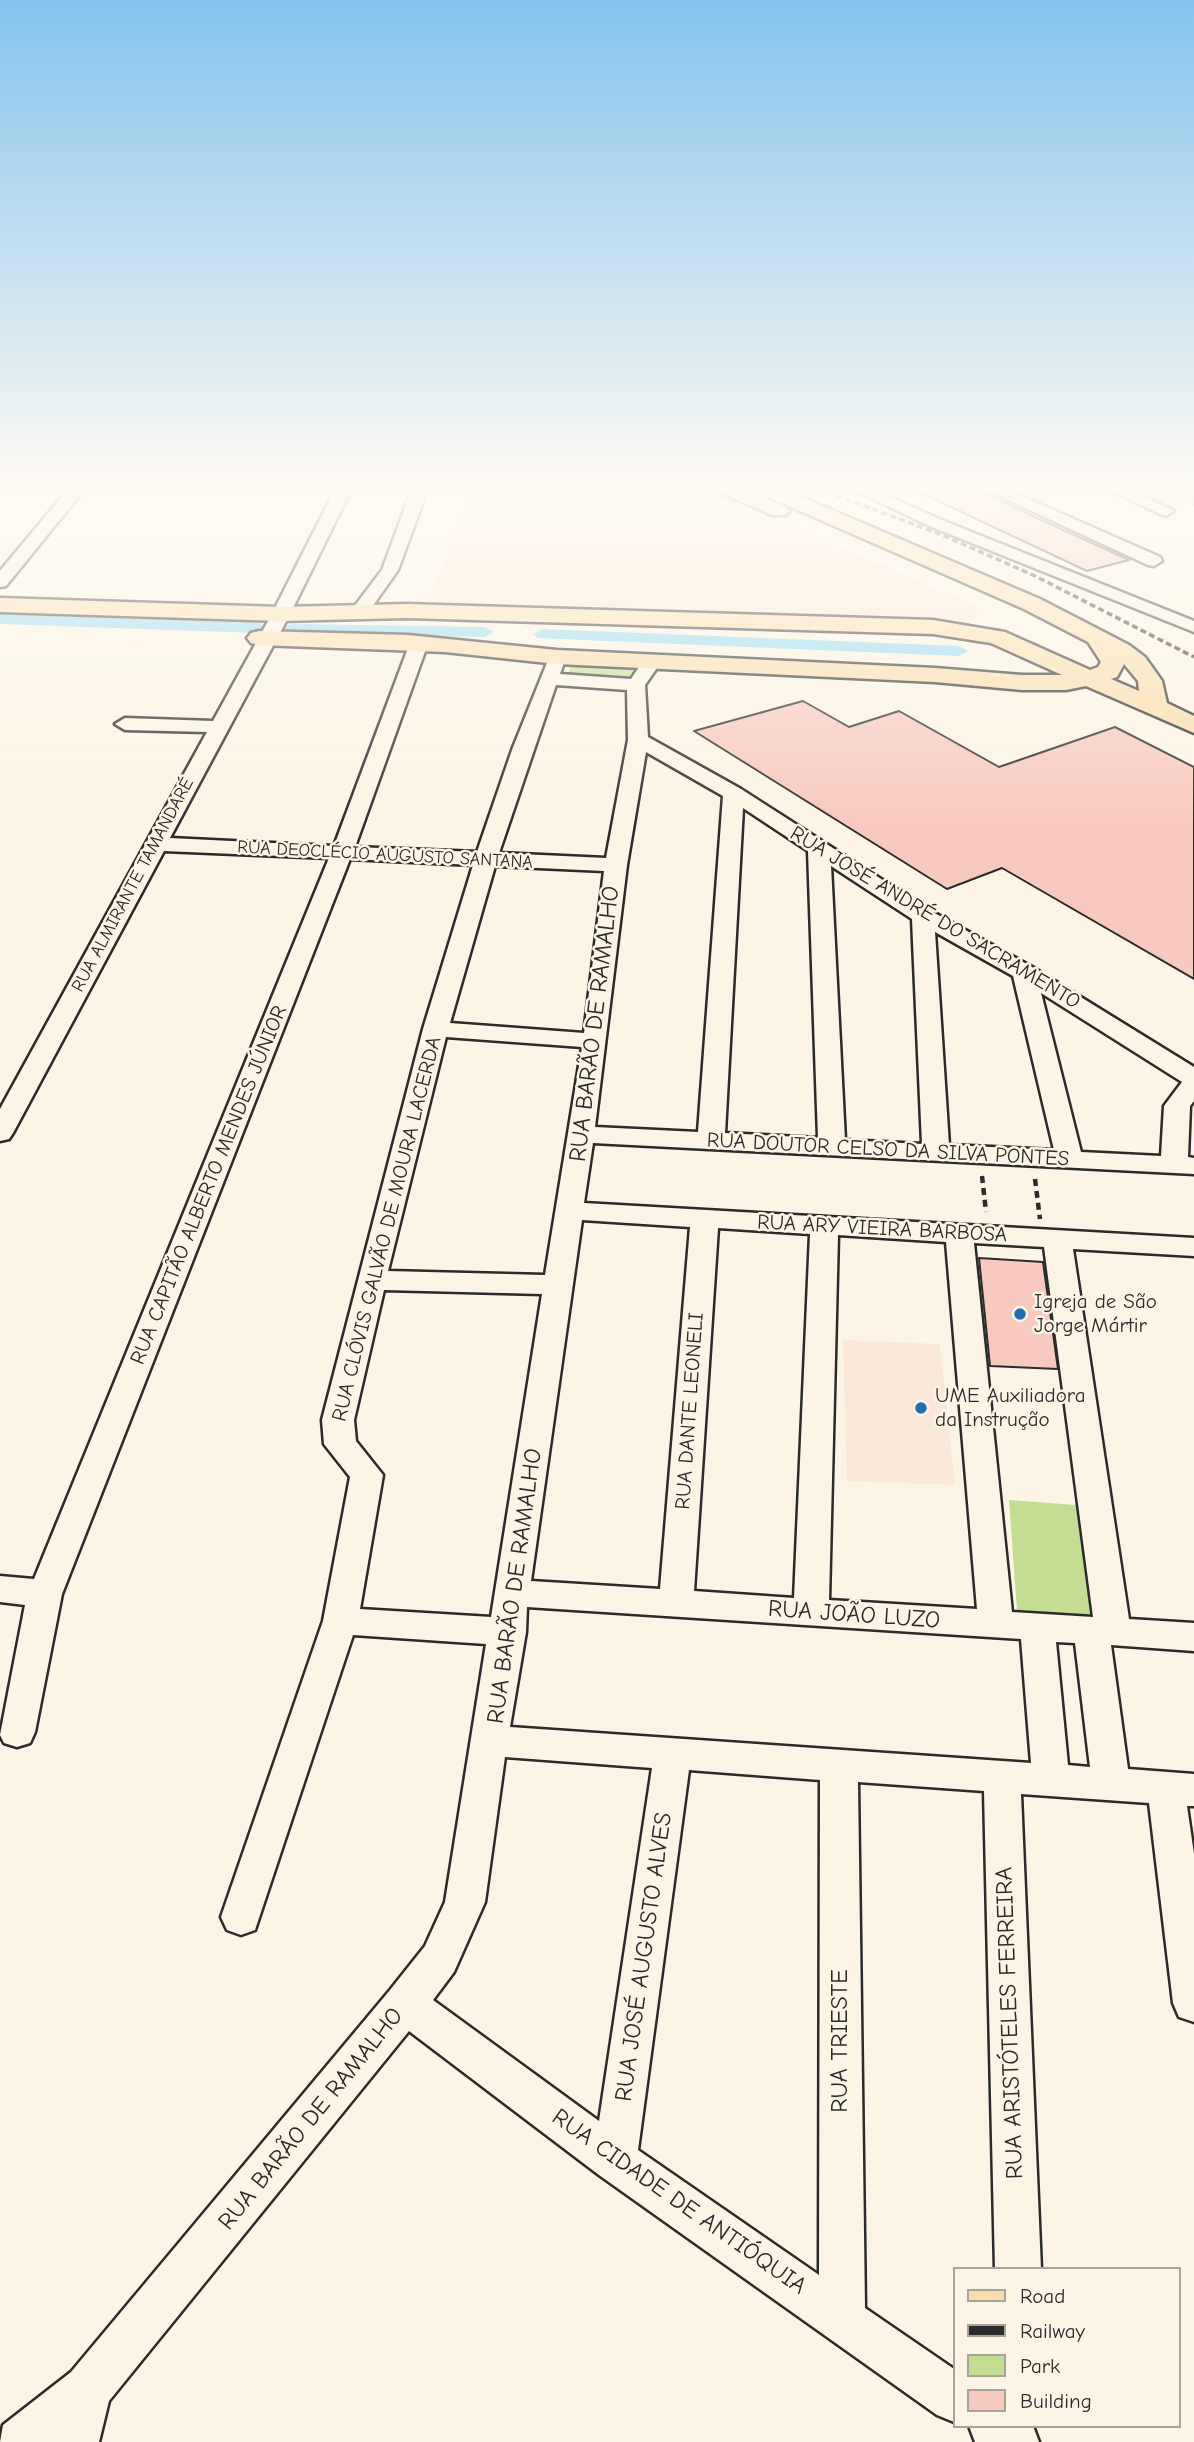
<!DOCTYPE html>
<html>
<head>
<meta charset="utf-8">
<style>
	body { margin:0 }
	#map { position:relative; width:1194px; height:2442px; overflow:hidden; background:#fcf5e5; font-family:"Comic Neue",sans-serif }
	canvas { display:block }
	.legend { position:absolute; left:953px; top:2267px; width:228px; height:161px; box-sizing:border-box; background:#fcf5e5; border:2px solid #a8a49b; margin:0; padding:9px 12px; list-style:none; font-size:21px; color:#2b2b2b }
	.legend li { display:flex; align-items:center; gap:14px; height:35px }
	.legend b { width:35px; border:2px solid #a8a49b }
</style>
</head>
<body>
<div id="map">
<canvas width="1194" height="2442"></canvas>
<ul class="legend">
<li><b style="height:9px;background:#fbddab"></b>Road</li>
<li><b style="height:9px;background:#2b2b2b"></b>Railway</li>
<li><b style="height:19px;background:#c4dd93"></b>Park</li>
<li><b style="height:19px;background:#f8c9be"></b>Building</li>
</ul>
</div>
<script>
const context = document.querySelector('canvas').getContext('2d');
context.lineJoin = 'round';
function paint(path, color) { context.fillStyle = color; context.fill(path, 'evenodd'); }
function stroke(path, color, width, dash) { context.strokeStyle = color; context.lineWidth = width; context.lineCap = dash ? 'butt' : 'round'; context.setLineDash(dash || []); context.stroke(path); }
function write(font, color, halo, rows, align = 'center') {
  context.font = font + ' "Comic Neue",sans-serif'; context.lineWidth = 5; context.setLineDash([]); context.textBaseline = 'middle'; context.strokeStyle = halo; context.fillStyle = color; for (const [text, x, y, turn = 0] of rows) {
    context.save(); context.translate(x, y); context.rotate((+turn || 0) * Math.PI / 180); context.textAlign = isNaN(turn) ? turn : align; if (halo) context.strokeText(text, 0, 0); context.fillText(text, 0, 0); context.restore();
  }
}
paint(new Path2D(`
	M472,486H702L987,611L969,620L428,601Z
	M843,1340L940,1344L955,1485L847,1481Z`), '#fbe8d9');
paint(new Path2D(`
	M572,664L628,668L637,675L631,680L566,678Z
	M1009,1500L1089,1506L1107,1617L1017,1610Z`), '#c4dd93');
const water = new Path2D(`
	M1149,486H1194V505Z`);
paint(water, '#92d9f4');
stroke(water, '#6993a4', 2);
paint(new Path2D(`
	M0,614L258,623L267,628L258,633L0,624Z
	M294,624L485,627L494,632L485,637L288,633L285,629L288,625Z
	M543,629L959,646L968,651L959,656L537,638L534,634Z`), '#92d9f4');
const building = new Path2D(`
	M906,486H967L1129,560L1087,571Z
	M803,701L849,727L899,711L999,767L1115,727L1194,767V979L1002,868L947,889L694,731Z
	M979,1258L1043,1262L1058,1369L990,1366Z`);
paint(building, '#f8c9be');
stroke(building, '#2b2b2b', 2);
const minor = new Path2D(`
	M71,486H87L6,586L0,587V571Z
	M337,486H353L290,614L170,838L334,846L410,643L419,638L428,643L355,847L477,852L512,750L551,653H563L566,657L560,674L631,679L645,658L652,656L661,662L645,685L648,737L741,789L931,911L1032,967L1194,1067V1101L1190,1106L1188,1157L1194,1158V1174L593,1143L584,1203L1194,1238V1256L1073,1249L1129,1619L1194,1623V1651L1111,1645L1128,1769L1194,1774V1806H1187L1194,1854V2022L1179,2017L1173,2003L1149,1803L1021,1794L1041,2269H995L984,1791L858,1782L865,2308L954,2369V2422L937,2415L599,2175L409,2031L109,2401L99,2442H0L3,2425L71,2372L390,1990L425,1946L445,1902L486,1644L353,1635L255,1930L241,1935L227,1930L221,1917L323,1621L350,1477L324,1444L322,1420L423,1029L473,865L350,859L62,1594L35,1732L30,1743L17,1747L4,1743L0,1735L25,1605L0,1602V1576L34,1579L329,858L164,851L13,1133L9,1139L0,1141V1109L207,732L125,730L115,724L125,718L213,721L272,614ZM556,685L627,690L628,740L606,858L499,853ZM646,752L723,796L698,1132L595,1127L627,865ZM743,808L808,851L818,1138L725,1133ZM495,866L604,871L584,1033L450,1023ZM831,866L912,919L922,1144L845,1140ZM935,932L1013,976L1054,1150L949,1145ZM1041,993L1182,1082L1164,1106L1161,1156L1081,1152ZM446,1037L582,1047L545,1275L388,1271ZM582,1220L690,1227L660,1589L531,1581ZM718,1228L810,1234L794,1598L694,1591ZM838,1235L946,1242L977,1609L829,1600ZM974,1243L1044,1247L1093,1617L1012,1612ZM384,1290L542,1294L491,1617L360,1609L383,1475L356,1441L354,1420ZM527,1607L1021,1639L1031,1763L510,1727L526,1632ZM1056,1642L1075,1643L1090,1767L1068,1765ZM505,1757L652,1768L599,2121L433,2000L454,1972L485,1902ZM689,1770L820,1780L819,2275L638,2150Z
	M413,486H429L398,570L369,611H357L354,607L382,570Z
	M845,486H866L944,521L1194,621V632L932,527Z
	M978,486H999L1160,557L1162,561L1154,566L1148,565Z
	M1101,486H1122L1174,511L1166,516L1160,514Z
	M969,2426H1033L1039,2442H975Z`);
const major = new Path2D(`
	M711,486H738L786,507L789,511L786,515H772L714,490Z
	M749,486H776L1040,599L1129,645L1145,657L1162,681L1167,703L1194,716V733L1086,686L1066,690H1022L935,682L557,664L445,652L259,645L251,643L247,638L251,633L259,631L408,635L557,650L935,668L1022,675H1062L991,643L933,634L407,618L281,621L0,612V598L281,607L407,604L933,620L1005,632L1090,670L1098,667L1101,662L1088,642L1024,609L752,490ZM1124,664L1138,681L1139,691L1111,679L1117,677Z`);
stroke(minor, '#2b2b2b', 5);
stroke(major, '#2b2b2b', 5);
stroke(new Path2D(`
	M982,1176L986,1212
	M1035,1179L1040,1219`), '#2b2b2b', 4.5, [7, 5]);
paint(minor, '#fcf5e5');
paint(major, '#fbddab');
stroke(new Path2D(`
	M810,486L940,534L1033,575L1194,657`), '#2b2b2b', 3.5, [6, 3.5]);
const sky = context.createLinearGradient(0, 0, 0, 828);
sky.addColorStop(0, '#85c3ed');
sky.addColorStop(0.59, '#fefaf3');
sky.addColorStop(1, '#fefaf300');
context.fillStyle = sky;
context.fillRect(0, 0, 1194, 828);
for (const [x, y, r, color] of [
	[1020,1314,7,"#1f6fb2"],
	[921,1408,7,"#1f6fb2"]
]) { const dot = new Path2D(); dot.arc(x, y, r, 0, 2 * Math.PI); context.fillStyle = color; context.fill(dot); stroke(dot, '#fcf5e5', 2.5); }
write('18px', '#2b2b2b', '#fcf5e5', [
	["RUA DEOCLÉCIO AUGUSTO SANTANA",385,855,3],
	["RUA ALMIRANTE TAMANDARÉ",133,885,-62]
]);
write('21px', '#2b2b2b', '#fcf5e5', [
	["RUA JOSÉ ANDRÉ DO SACRAMENTO",935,918,31],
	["RUA DOUTOR CELSO DA SILVA PONTES",888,1150,3],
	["RUA CAPITÃO ALBERTO MENDES JÚNIOR",209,1185,-68],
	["RUA CLÓVIS GALVÃO DE MOURA LACERDA",387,1229,-76],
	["RUA ARY VIEIRA BARBOSA",882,1229,3],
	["RUA DANTE LEONELI",690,1411,-86]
]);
write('21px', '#2b2b2b', '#fcf5e5', [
	["Igreja de São",1034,1302],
	["Jorge Mártir",1034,1326],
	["UME Auxiliadora",935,1396],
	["da Instrução",935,1420]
], 'left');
write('24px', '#2b2b2b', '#fcf5e5', [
	["RUA BARÃO DE RAMALHO",595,1024,-83],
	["RUA BARÃO DE RAMALHO",515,1586,-82],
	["RUA JOÃO LUZO",854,1615,4],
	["RUA JOSÉ AUGUSTO ALVES",644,1957,-82],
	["RUA ARISTÓTELES FERREIRA",1010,2023,-92],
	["RUA TRIESTE",840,2041,-90],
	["RUA BARÃO DE RAMALHO",311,2119,-51],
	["RUA CIDADE DE ANTIÓQUIA",679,2202,35]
]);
</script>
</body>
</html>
